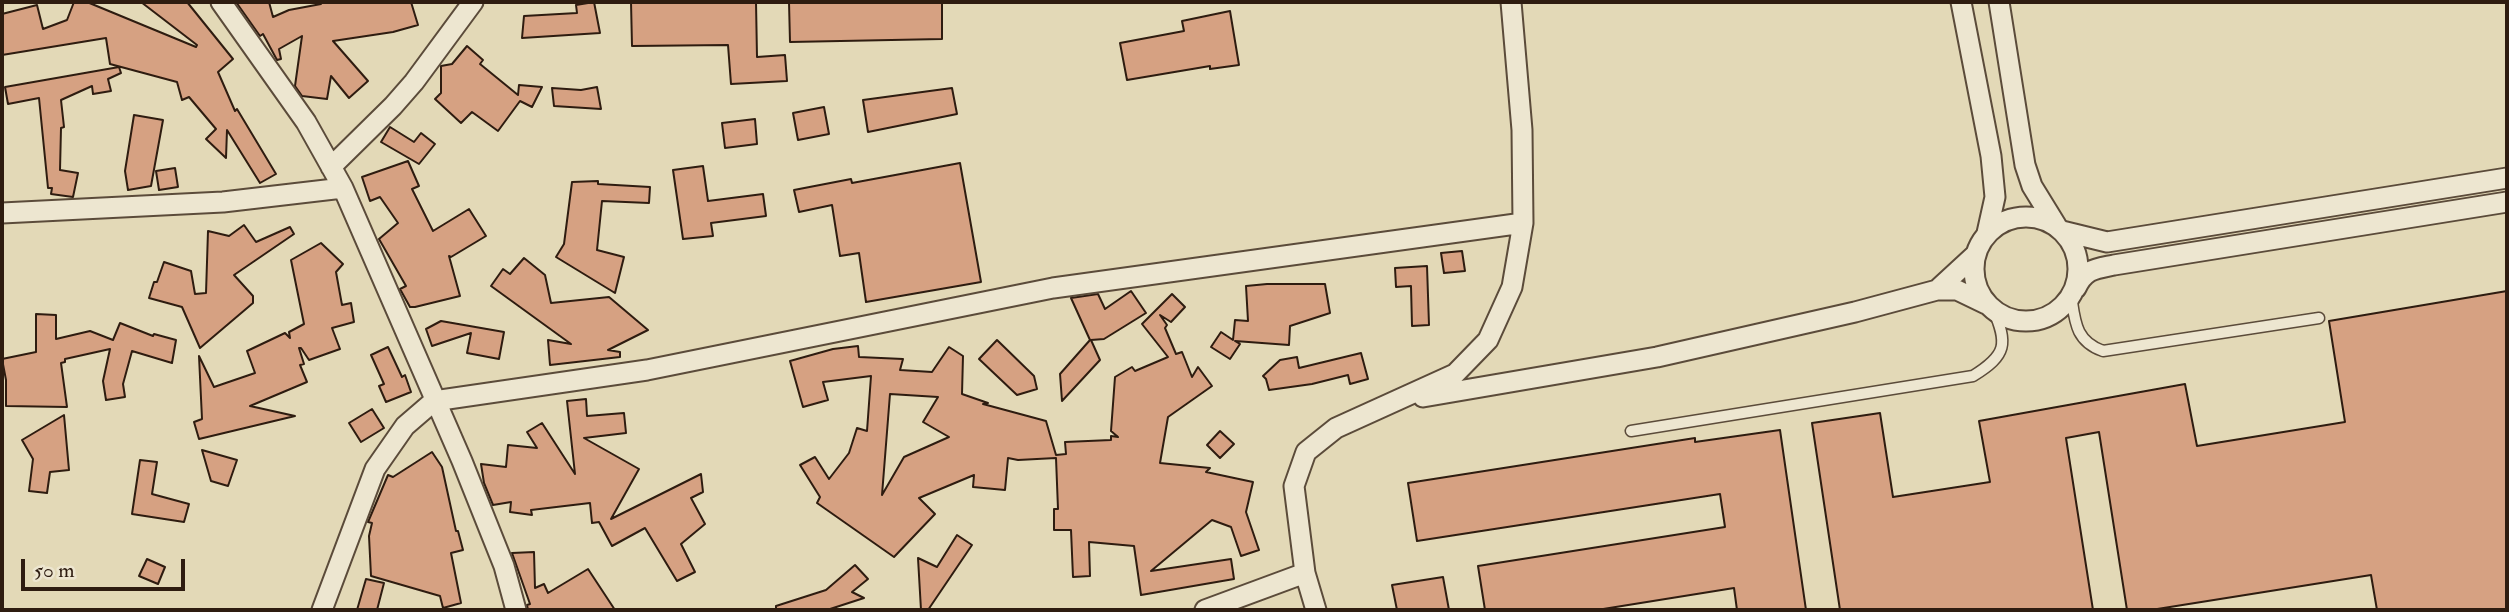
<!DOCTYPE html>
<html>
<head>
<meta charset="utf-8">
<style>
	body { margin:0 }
	#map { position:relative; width:2509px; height:612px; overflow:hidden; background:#e3d9b7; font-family:"IM FELL Double Pica",serif }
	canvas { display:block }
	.frame { position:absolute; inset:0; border:4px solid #2e1c10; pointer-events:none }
	.scale { position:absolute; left:21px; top:559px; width:164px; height:32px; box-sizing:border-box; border:4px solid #2e1c10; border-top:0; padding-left:9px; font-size:21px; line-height:24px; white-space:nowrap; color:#2e1c10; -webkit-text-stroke:5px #ede6d0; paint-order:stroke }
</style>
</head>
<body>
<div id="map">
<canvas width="2509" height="612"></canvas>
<div class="frame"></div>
<div class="scale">50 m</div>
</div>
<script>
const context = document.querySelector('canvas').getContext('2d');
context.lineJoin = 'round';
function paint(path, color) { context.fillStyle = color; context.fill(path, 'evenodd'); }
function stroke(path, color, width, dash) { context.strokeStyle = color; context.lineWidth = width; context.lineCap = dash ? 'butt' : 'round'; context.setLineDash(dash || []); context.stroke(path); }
const building = new Path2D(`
	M74,2H87L196,47L197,45L141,2H187L233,59L218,72L235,111L237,109L276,174L260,183L227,130L226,158L206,139L216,129L189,97L182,100L177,82L110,64L106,38L2,55V14L37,5L43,29L67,20Z
	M236,2H269L273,17L289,10L321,4L320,2H411L418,25L393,32L333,41L368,81L349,98L331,76L327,99L302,96L295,86L302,36L279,49L281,59L277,60L263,34L260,36Z
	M594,2L600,33L522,38L524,16L577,13L576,5Z
	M631,2H756L757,57L785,55L787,81L731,84L728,45L632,46Z
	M789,2H942V39L790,42Z
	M1230,11L1239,65L1210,69V66L1127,80L1120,43L1184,31L1182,21Z
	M467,46L483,60L480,64L518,95L519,85L542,87L532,107L520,101L498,131L472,112L461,123L435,99L441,93V66L452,64Z
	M119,67L121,73L108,79L111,91L93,94L92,86L61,100L64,127L61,128L60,170L78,173L73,197L51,194L52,188H48L39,98L8,104L5,87Z
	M597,87L601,109L554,106L552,88L581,90Z
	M952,88L957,114L868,132L863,100Z
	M824,107L829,134L798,140L793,113Z
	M134,115L163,120L151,186L128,190L125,171Z
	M755,119L757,144L725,148L722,123Z
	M390,127L414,142L421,133L435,144L419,164L381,142Z
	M408,161L419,186L412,189L433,231L469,209L486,236L451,257L449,256L460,296L415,307H410L400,289L406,286L379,239L398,223L380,197L370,201L362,177Z
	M960,163L981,282L866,302L859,253L840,256L832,205L799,212L794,190L851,179L852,183Z
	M703,166L708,201L763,194L766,216L711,223L713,236L683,239L673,170Z
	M175,168L178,187L159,190L156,171Z
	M598,181V184L650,187L649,203L602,201L597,250L624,257L615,293L556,257L564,244L572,182Z
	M244,225L256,242L290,227L294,234L234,275L253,296V303L200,348L182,307L149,298L154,282H157L164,262L191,271L195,294L206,293L208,231L229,236Z
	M321,243L343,264L336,272L342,305L351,303L354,322L332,328L340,349L309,360L301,348H299L304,364L300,365L307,382L250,406L295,416L199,439L194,422L202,419L199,356L214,387L255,373L247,351L285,333L290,338L289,332L304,324L291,260Z
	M1462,251L1465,271L1444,273L1441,253Z
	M524,258L545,275L551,303L609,297L648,330L608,350L620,352V357L550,365L548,340L571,344L491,286L503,269L510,274Z
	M1427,266L1429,325L1412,326L1411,286L1396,287L1395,268Z
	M1267,284H1325L1330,313L1290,326L1289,345L1235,341L1240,344L1230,359L1211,347L1221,332L1233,340L1235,320L1248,321L1246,286Z
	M1131,291L1146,313L1104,339L1091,340L1100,360L1062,401L1060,374L1090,340L1071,298L1098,294L1105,309Z
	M2507,291V610H2377L2371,575L2151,610H2127L2099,432L2066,438L2093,610H1840L1812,423L1880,413L1893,497L1990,482L1979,421L2185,384L2197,446L2345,422L2329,321Z
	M1172,294L1185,307L1171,322L1160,315L1167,325L1165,328L1176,354L1182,352L1192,377L1198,367L1212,386L1168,417L1160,463L1210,468L1206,472L1253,482L1246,512L1259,550L1241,556L1231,527L1212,520L1151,571L1231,559L1234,579L1141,595L1134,546L1089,542L1090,576L1073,577L1071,530H1054V509H1058L1056,458L1018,460L1008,458L1005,490L973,487L974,475L919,498L935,514L894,557L817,503L820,497L800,465L815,457L829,479L849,453L857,428L867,431L871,376L823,382L828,400L803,407L790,361L833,349L858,346L859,357L903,359L900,370L932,372L949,347L963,356L962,394L988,403L983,404L1046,421L1056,455L1066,454L1065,442L1111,440V436L1118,437L1111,431L1115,377L1132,367L1135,371L1168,357L1142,324ZM890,394L938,397L923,422L949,437L904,457L882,495Z
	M36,314L56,315V339L90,331L113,340L120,323L153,336L154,334L176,340L172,363L132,351L123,384L125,397L106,400L103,381L110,349L65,359V362L61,363L67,407L6,406V380L2,359L36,352Z
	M441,321L504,332L499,359L467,353L471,333L432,346L426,329Z
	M997,340L1034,376L1037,389L1017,395L979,359Z
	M388,347L402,377L405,375L411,392L386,402L379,386L384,384L371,355Z
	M1361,353L1368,379L1350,384L1348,375L1312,384L1269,390L1266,379L1263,376L1280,360L1297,357L1299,368Z
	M586,399L587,416L624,413L626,433L584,438L639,469L611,519L701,474L703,492L691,498L705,524L681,544L695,572L677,581L645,528L612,546L599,522L592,523L590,503L531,510L532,515L510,512L511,502L493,505L484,483L481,464L506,467L508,445L537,448L527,432L542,423L575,474L567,401Z
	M372,409L384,428L361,442L349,423Z
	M64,415L69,470L50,472L47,493L29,491L33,459L22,440Z
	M1780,430L1806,610H1737L1734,588L1597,610H1485L1478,566L1725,527L1720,494L1417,541L1408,483L1695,438V442Z
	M1220,431L1234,444L1220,458L1207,445Z
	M202,450L237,460L228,486L211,481Z
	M432,452L442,467L456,531H458L463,550L451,553L461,603L443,608L440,596L371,576L369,536L372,523L368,522L388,475L393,477Z
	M140,460L157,462L152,494L189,504L184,522L132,514Z
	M957,535L972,545L928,610H921L918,558L937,567Z
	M534,552L535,588L544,584L548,593L588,569L615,610H528L527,605L530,604L512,553Z
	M147,559L165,567L158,584L139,576Z
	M855,565L868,579L852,592L864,598L827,610H776V606L826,590Z
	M1443,577L1449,610H1397L1392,585Z
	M366,579L384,583L377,610H357Z`);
paint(building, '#d6a182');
stroke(building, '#2e1c10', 2);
const lane = new Path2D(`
	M2071,295C2075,321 2075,341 2103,351L2319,318
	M1631,431L1973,376C2007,355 2008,344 1993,309`);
const street = new Path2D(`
	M221,2L306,122L343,188L462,461L504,566L516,610
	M1961,2L1991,156L1995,197L1987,233
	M1999,2L2025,165L2032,186L2056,225
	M331,167L393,106L414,82L473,2
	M2,213L223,202L343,188
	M1974 269a52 52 0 1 1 104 0a52 52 0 1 1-104 0Z
	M2062,231L2107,242L2507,178
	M2076,288C2085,269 2095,269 2114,265L2507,202
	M1937,290L1975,255
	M1423,397L1657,357L1855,312L1937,290H1957L1986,304
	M322,610L375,469L405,426L434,401L647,370L1053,288L1523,223
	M1205,610L1305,573
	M1316,610L1305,573L1294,486L1306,452L1336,428L1455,374L1488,340L1512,287L1523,223L1522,130L1511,2`);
stroke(lane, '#5b4b3a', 13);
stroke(street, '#5b4b3a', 23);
stroke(lane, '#ede6d0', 10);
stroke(street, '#ede6d0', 19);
</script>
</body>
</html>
